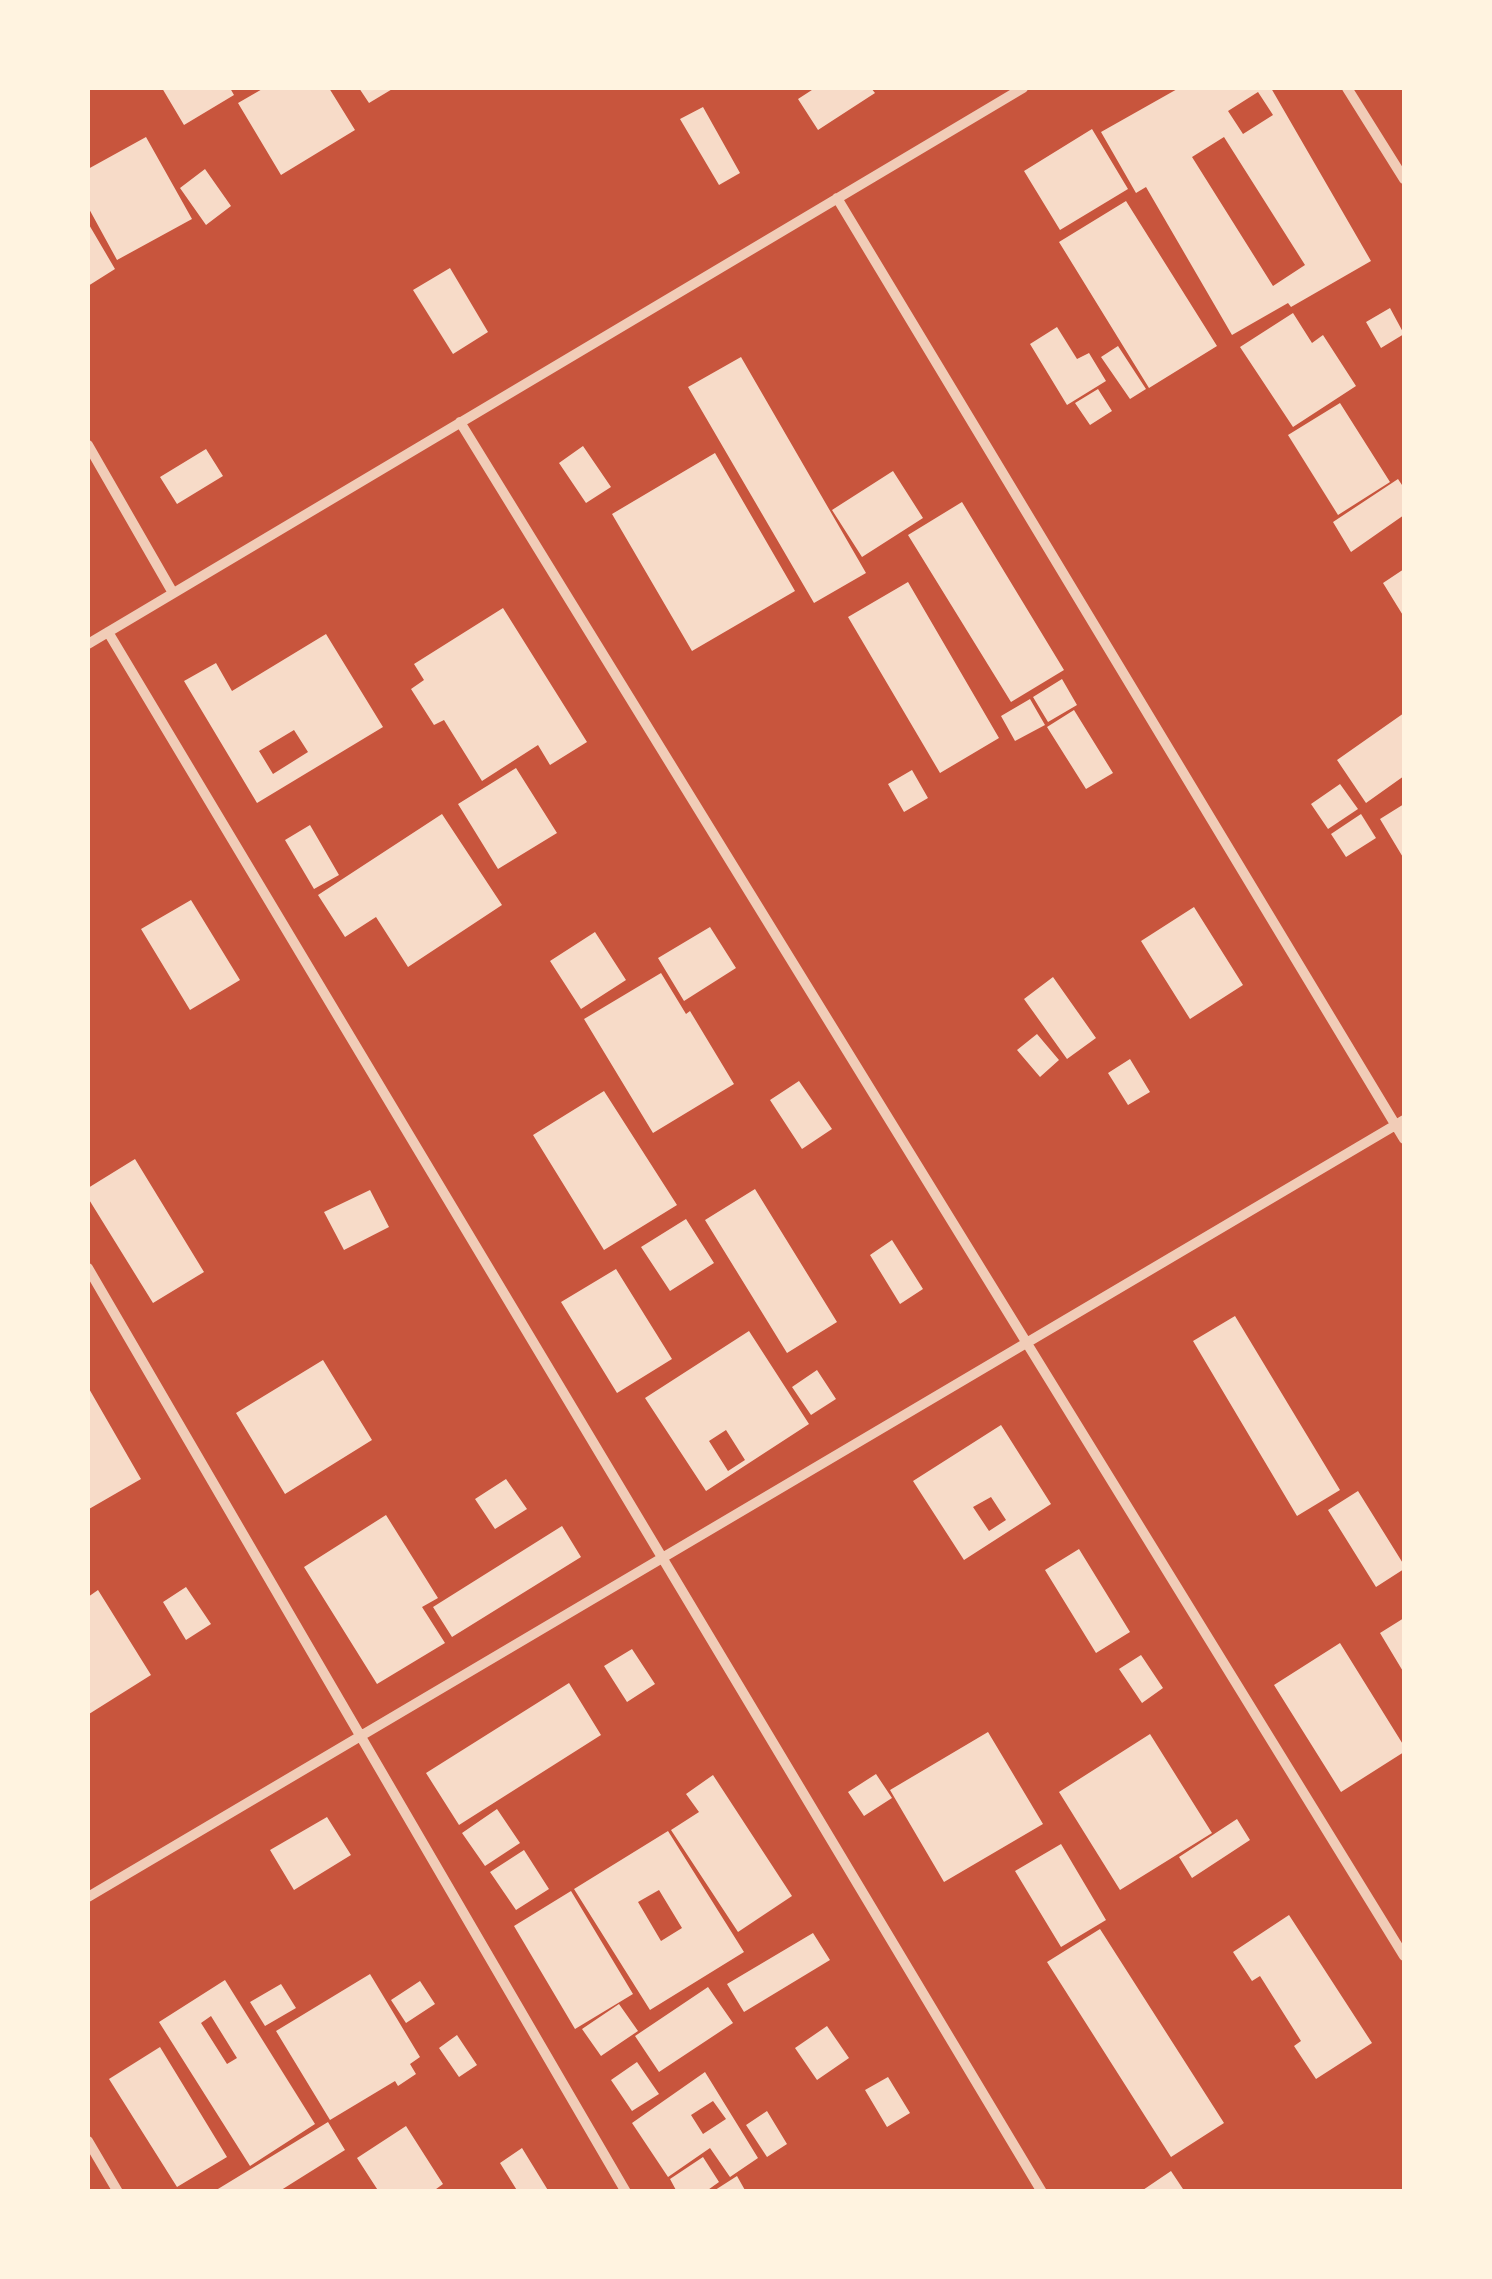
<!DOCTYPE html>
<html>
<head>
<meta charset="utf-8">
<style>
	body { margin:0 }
	#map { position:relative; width:1492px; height:2279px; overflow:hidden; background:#c8553d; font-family:Ubuntu,sans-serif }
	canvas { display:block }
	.frame { position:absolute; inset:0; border:90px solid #fff3e0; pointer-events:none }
</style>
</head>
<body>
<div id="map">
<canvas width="1492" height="2279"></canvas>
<div class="frame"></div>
</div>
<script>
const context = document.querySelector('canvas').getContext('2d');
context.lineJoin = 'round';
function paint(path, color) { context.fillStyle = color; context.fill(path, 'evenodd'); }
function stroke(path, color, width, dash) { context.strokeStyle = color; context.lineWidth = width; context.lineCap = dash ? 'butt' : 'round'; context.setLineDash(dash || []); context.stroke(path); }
paint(new Path2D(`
	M162,88H230L234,95L184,125Z
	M264,88H329L355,130L281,175L238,103Z
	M359,88H394L369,103Z
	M815,88H871L875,93L818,130L798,99Z
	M1179,88H1271L1371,261L1291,307L1288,303L1232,335L1146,187L1136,193L1101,132ZM1258,92L1273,115L1243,134L1228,111ZM1224,137L1305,265L1273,286L1192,157Z
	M703,107L740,173L719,185L680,119Z
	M1092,129L1128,189L1060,230L1024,171Z
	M146,137L192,219L117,260L88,207V169Z
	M205,169L231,206L206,225L180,188Z
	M1126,201L1217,346L1149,388L1059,242Z
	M88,223L115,269L88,286Z
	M450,268L488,332L453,354L413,290Z
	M1390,308L1404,334L1381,348L1366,322Z
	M1293,313L1312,343L1323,335L1356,386L1293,427L1240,347Z
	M1057,327L1077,359L1089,353L1106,381L1067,405L1030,344Z
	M1118,346L1146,389L1130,399L1101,357Z
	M741,357L866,573L814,603L688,387Z
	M1098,389L1112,411L1090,425L1075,403Z
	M1340,403L1390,482L1338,515L1288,435Z
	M583,446L611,487L586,503L559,463Z
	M206,449L223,476L177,504L160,477Z
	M715,453L795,591L692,651L612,514Z
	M893,471L923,518L862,557L832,510Z
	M1398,479L1404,488V515L1351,552L1333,522Z
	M962,502L1064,670L1011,702L908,535Z
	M1404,569V617L1383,583Z
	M908,582L999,738L940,773L848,617Z
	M503,608L587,742L550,765L538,745L482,781L444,720L434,725L411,689L424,680L414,664Z
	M326,634L383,727L257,803L184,681L216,663L232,691ZM294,730L308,752L273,774L259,751Z
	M1062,679L1077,705L1048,722L1033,697Z
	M1030,699L1045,725L1015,741L1001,716Z
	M1074,710L1113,773L1086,789L1047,727Z
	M1404,713V776L1366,803L1337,760Z
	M516,768L557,833L498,869L458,804Z
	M912,770L928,798L904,812L888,784Z
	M1340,784L1358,809L1328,829L1311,804Z
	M1404,804V859L1380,819Z
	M442,814L502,905L408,967L376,917L345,937L318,895Z
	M1361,814L1376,838L1346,857L1331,834Z
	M310,825L339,875L314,889L285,840Z
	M191,900L240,980L190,1010L141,929Z
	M1194,907L1243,985L1190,1019L1141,941Z
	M710,927L736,968L684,1001L658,958Z
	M595,932L626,980L581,1009L550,961Z
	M661,973L686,1014L690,1011L734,1084L653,1133L584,1019Z
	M1053,977L1096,1038L1067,1059L1024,999Z
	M1037,1034L1059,1060L1040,1077L1017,1050Z
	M1130,1059L1150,1092L1128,1105L1108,1073Z
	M799,1081L832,1129L802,1149L770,1100Z
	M604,1091L677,1205L604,1250L533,1135Z
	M135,1159L204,1272L153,1303L88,1198V1188Z
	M755,1189L837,1322L787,1353L705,1220Z
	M370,1190L389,1227L344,1250L324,1212Z
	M686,1219L714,1263L670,1291L641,1247Z
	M892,1240L923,1289L900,1304L870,1255Z
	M616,1269L672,1359L617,1393L561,1302Z
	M1235,1316L1340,1490L1297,1516L1193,1341Z
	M749,1331L809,1424L706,1491L645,1398ZM726,1430L745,1460L728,1471L709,1441Z
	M323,1360L372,1440L285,1494L236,1413Z
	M817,1370L836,1399L811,1415L792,1387Z
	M88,1387L141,1479L89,1509L88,1506Z
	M1001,1425L1051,1504L964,1560L913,1481ZM991,1497L1006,1520L989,1531L973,1507Z
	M506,1479L527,1509L495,1529L475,1499Z
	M1358,1491L1404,1565V1569L1376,1587L1328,1510Z
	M386,1515L438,1598L422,1607L445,1643L377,1684L304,1567Z
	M562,1526L581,1557L452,1637L433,1607Z
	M1079,1549L1130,1632L1096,1653L1045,1570Z
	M186,1587L211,1624L186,1640L163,1602Z
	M98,1590L151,1675L89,1714L88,1597Z
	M1404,1618V1673L1380,1633Z
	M1340,1643L1404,1746V1752L1341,1792L1274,1685Z
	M632,1649L655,1684L627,1702L604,1666Z
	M1141,1655L1163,1688L1142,1703L1119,1669Z
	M569,1683L601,1735L459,1825L426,1773Z
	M988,1732L1043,1824L944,1882L890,1790Z
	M1150,1734L1212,1833L1120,1890L1059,1792Z
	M876,1774L892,1798L864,1816L848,1792Z
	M713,1775L792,1896L738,1932L671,1830L699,1812L686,1794Z
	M497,1809L520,1843L485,1866L462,1833Z
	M327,1817L351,1855L294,1890L270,1850Z
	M1237,1819L1250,1840L1192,1878L1179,1857Z
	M668,1831L744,1952L650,2010L574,1889ZM659,1890L682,1928L661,1941L638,1902Z
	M1061,1844L1106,1920L1061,1947L1015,1871Z
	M524,1850L549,1889L516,1910L490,1872Z
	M571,1891L633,1994L575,2029L514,1926Z
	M1289,1915L1372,2043L1316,2079L1294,2046L1301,2041L1260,1976L1252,1981L1233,1952Z
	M1100,1929L1224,2123L1171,2157L1047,1962Z
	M813,1933L830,1960L744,2012L727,1984Z
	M370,1974L420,2057L410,2064L416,2074L398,2086L395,2081L330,2120L276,2031Z
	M225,1980L315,2124L250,2166L159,2022ZM211,2016L237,2058L227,2064L201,2023Z
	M420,1981L435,2004L406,2023L391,2000Z
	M281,1984L296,2008L265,2026L250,2002Z
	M708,1987L733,2023L659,2072L635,2036Z
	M619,2004L638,2031L601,2056L582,2029Z
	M827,2026L849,2058L817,2080L795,2048Z
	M457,2035L477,2065L459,2077L439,2048Z
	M160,2047L227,2157L177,2187L109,2079Z
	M637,2062L659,2094L632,2111L611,2080Z
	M705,2072L758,2158L730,2177L710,2148L668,2177L632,2123ZM713,2101L726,2119L703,2134L691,2115Z
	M888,2077L910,2113L887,2127L865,2090Z
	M767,2111L787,2144L767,2157L746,2125Z
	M328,2122L345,2150L278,2192H213Z
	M406,2126L443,2184L432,2192H379L357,2158Z
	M522,2148L549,2192H518L500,2163Z
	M703,2157L719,2182L705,2192H677L670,2179Z
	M1171,2171L1185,2192H1140Z
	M737,2176L746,2192H712Z`), '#f7dbc8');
stroke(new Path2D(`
	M1347,88L1404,179
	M837,198L1404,1139
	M460,422L1404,1956
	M88,445L173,593
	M108,632L1042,2192
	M88,644L1023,88
	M88,1268L626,2192
	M88,1897L1404,1120
	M88,2141L118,2192`), '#f1ccb7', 10);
</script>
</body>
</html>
